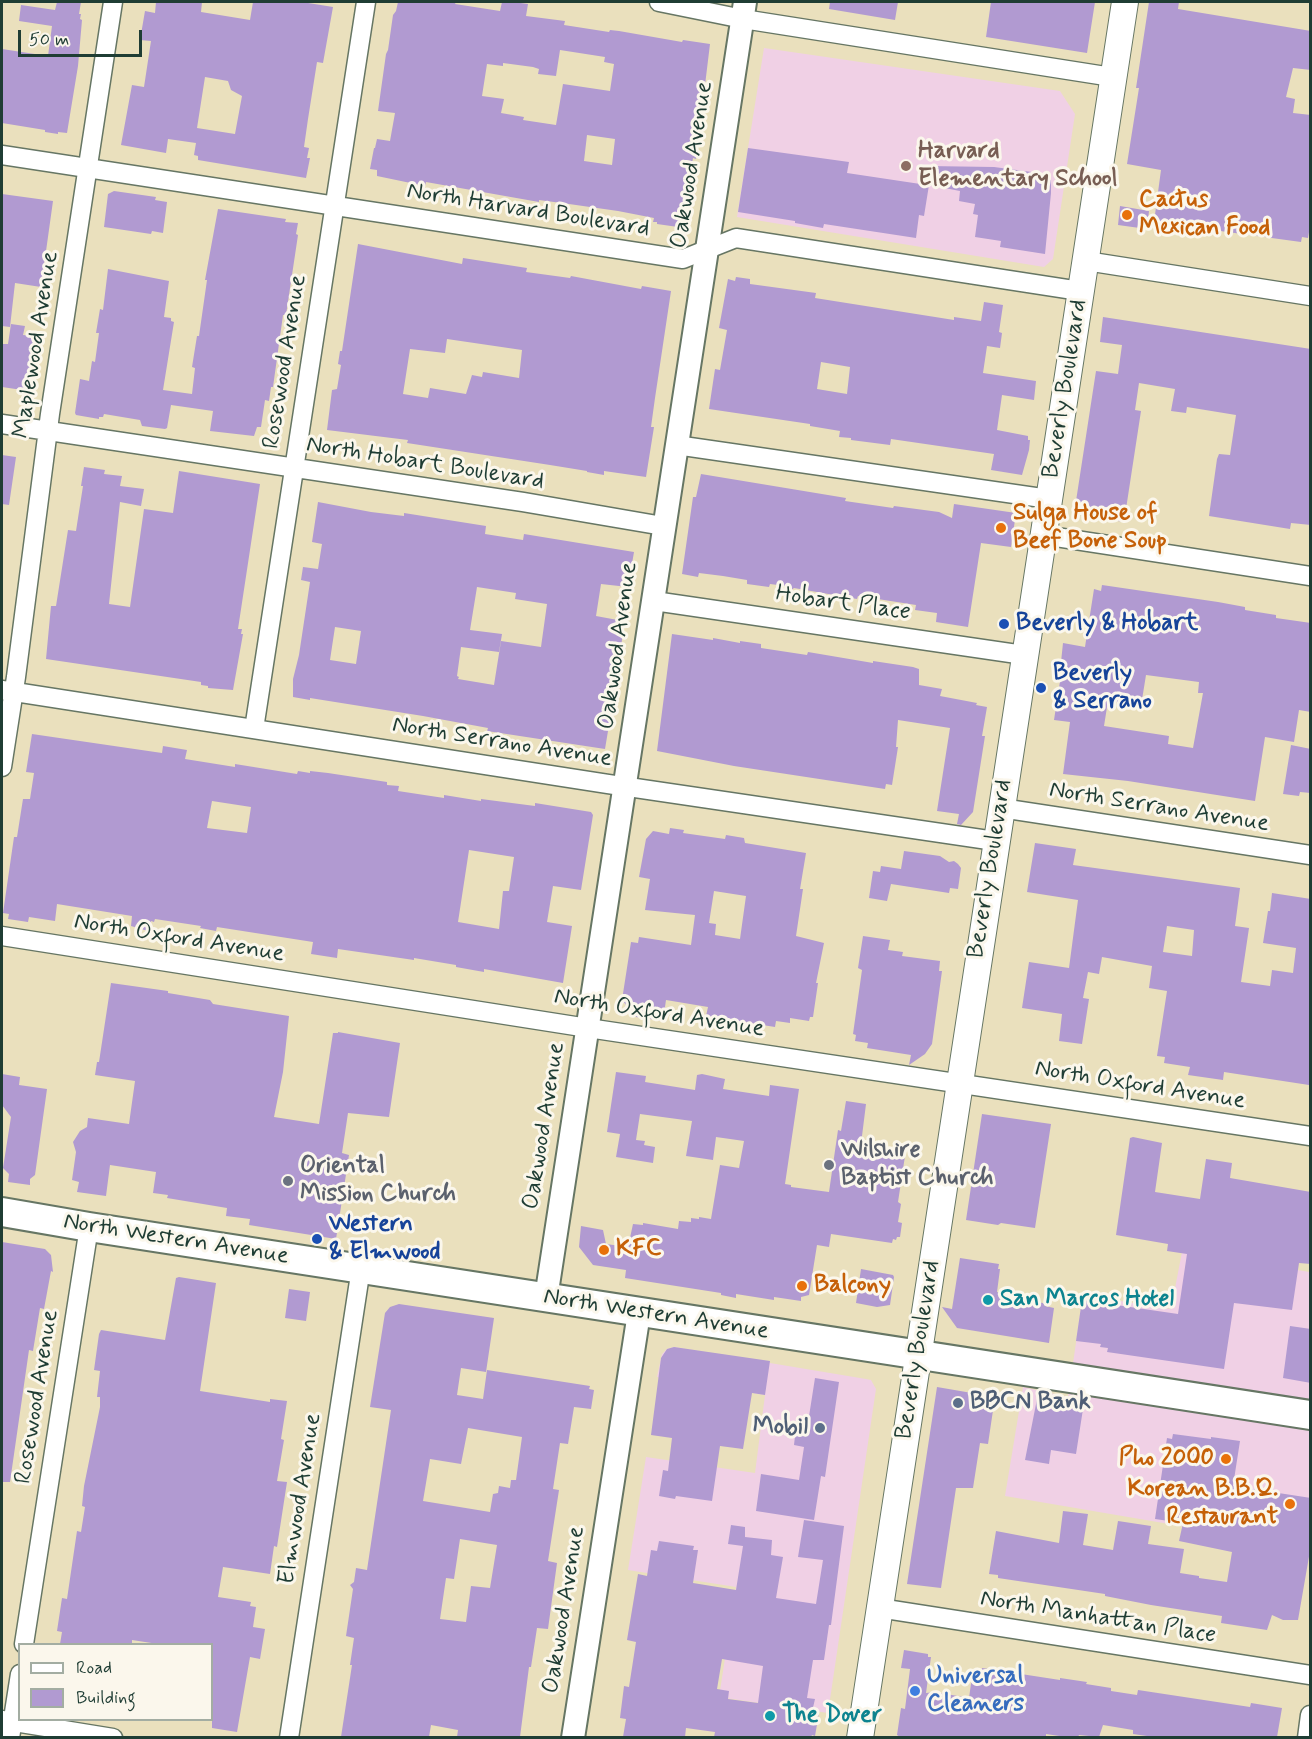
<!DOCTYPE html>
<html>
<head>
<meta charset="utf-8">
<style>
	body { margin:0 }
	#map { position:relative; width:1312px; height:1739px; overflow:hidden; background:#eae0bd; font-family:Mynerve,sans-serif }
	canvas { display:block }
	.frame { position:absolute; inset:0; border:3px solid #1f3d34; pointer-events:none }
	.legend { position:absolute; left:18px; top:1643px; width:195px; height:78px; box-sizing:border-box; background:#fbf7ec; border:2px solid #a3ada2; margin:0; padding:8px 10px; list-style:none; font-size:18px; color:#1f3d34 }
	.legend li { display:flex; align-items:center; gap:12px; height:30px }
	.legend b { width:30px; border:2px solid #a3ada2 }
	.scale { position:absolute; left:18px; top:30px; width:124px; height:27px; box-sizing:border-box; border:3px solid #1f3d34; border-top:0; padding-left:8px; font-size:18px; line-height:21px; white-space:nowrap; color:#1f3d34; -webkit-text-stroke:4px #fbf7ec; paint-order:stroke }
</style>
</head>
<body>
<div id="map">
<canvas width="1312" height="1739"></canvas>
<div class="frame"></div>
<ul class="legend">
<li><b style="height:8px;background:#fff"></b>Road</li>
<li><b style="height:16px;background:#b19ad1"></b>Building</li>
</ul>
<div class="scale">50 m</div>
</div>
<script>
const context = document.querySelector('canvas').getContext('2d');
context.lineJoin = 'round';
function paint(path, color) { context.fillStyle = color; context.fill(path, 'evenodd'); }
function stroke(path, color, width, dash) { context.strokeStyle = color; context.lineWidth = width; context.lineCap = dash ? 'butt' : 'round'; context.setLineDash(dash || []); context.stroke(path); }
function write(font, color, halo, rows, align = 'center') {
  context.font = font + ' Mynerve,sans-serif'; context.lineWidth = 6; context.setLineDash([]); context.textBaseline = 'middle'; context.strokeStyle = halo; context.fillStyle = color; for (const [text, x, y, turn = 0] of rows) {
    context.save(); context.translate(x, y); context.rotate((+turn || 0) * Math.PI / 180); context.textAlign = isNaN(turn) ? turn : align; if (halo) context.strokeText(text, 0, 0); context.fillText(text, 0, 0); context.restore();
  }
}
paint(new Path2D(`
	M764,48L1060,91L1075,114L1053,259L1044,267L737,217Z
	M1182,1252L1310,1272V1548L1005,1496L1023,1387L1068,1397L1083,1295L1171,1309Z
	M674,1347L866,1379L871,1380L876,1389L828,1713L719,1697L736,1587L628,1570L646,1457L755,1473L765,1395L657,1377L662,1354L667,1349Z`), '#f0d0e5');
paint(new Path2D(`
	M57,2H81L79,14H81L80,19L82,20L78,66L67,133L58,132V134L45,132V130L2,123V49L48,56L52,26L19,21L21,5L55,10Z
	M156,2H202L201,12L250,20L253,2H302L333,7L323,63L317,62L308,119L304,147L309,148L307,158H310L306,178L198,160V156L194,155L196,143L168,139L166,153L121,145L132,85L144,87L151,41L140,40L145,11L155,13ZM205,77L228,81L231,90L242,96L235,134L197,128Z
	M398,2H456L455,4L500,11L502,2H513L528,4L526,16L565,21L564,25L609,32L610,30L619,31L682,42L683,40L710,44L696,159L693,158L682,226L678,225V227L657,224V222H653L654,218L618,211L569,204L539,200V202L426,182L425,186L377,176V170L370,169L374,148H375L377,139L390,141L395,113L378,111L386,54L388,50L393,15L396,11ZM560,50L605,57L604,62L614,64L610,91L563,84L556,125L523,120L524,117L501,113L504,99L482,96L487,64L503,66V63L533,67L539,69L538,74L556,76ZM587,135L615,139L612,165L584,161Z
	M830,2H898L895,20L829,9Z
	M991,2H1095L1087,53L986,37Z
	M1149,2H1179L1178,9L1311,31V70L1293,68L1286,97L1295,99L1293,113L1311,115V220L1308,238L1302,237L1301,242L1154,222L1161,170L1127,164L1139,88H1136Z
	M748,148L849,162L847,173L927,185H924L927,166L994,167L1047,174L1046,179L1051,180V193L1045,254L1000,247L1001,241L975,237L978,215L973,214L975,204L959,201L960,191L929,185L924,216L919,215L916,238L824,224L823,228L795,223V221L738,212Z
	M114,191L156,197L155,200L167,202L163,233L152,231L151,234L104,227L108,194Z
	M2,194L53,201L41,287L15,283L10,327L2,326Z
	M1120,206L1149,211L1147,229L1118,225Z
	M218,209L286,219L285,222L298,223L296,234L298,235L286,315H283L273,387H271L269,401L265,400L261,427H257L254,436L210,431L213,411L171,405L167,428L165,429L142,426L140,420L104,414L103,417H99V419L76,415L75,413L80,379L89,381L92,361L95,362L99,333H96L100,309L103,310L108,269L169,281L164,317L171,318V321L174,322L163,390L192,394L195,368L192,367L197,336H199L207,280H205L207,269Z
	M358,244L462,264L463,258L527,268L526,272L570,278L571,276L641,289L642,286L671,291L655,398L651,427H654L646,477L604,471V475L587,472V471L550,465L407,443L408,440L327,430L332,390L337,389L341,365L338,364L340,351H342ZM447,339L522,350L519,378L483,372L482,377L472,375L466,394L430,388L428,398L403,394L410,349L445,353Z
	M736,277L750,279V284L816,293L815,298L954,320V317L981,321L984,302L1003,305L999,332L1002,333L1000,348L987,346L983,373L1036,381L1034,400L1002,395L997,430L1028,436V440H1030L1029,450L1022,475L991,470L994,454L891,439L890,445L851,440V438L839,437L840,431L810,426V424L709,409L715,369L720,370L727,330L719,328L728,279L735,281ZM821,362L850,367L847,394L817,389Z
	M1103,317L1311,349V525L1291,523L1290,529L1209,516L1217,459L1219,454L1230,455L1236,415L1187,407L1186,413L1171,411L1175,389L1139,383L1135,410L1141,411L1124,522L1074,514L1096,371L1118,374L1122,345L1100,342Z
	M11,324L25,326L23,335L35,336L34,344L36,345L29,391L2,387V344H8Z
	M2,455L16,457L9,505L2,504Z
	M84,467L105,470L104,474L122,476L120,486L144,489L141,506L120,502L109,604L130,607L144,509L173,513L179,471L260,484L238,629H242L241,634H243L233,690L208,688V686L201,685V682L46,659L51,606H56L68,530L76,531L83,486H81Z
	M701,474L840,497L846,498L845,501L893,508L894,506L939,512L952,518L954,504L1016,513L1011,547L981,543L968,627L936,622L937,613L915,610L916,605L865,597L858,596L857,599L794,588L790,591L786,586L770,584L769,587L747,584V580L723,576L699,573L698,577L682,574L693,497H696Z
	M318,502L371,512L404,516V513L486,526L485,534L523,540L524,534L634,552L628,587L601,584L596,616L623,621L621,633H623L619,660H617L613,701L605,749L487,731L488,728L423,716L310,698V700L293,697V679L299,655L310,582L301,580L303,567L318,569L322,544L312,542ZM477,587L516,593L515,599L547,604L541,647L501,641L494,685L458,679L459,677L457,676L461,647L499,652L502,634L470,630ZM335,627L361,631L356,664L330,660Z
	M1102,585L1218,602L1245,607V610L1276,615V618L1311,623V712L1299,710L1294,742L1265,737L1255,801L1128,781L1063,774L1070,722L1054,720L1063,662H1061L1063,643L1085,647L1094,589L1101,591ZM1146,675L1199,682L1198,693H1203L1193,748L1168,744L1169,736L1104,726L1108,701L1141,706Z
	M672,634L713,640V638L740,643V641L761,644V648L807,655L808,652L873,663V661L913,667L919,669V685L942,689L940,696L977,703L976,705L987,707L982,736H985L973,812L961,825L957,824L959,814L937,811L950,728L898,720L896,747H898L892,785L886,784L885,789L734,766L657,751Z
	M32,734L162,753L163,746L187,750L185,759L235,767V764L297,774L298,771L310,773V771L328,773L387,782V785L399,786L398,791L444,798V795L481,801V799L535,806V803L591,812L593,815L581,890L553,886L547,922L572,926L563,983L484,969V972L456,967V965L414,958V960L338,949L337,958L311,954L313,942L217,927L216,931L200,928L201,926L155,919L154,922L151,921L150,929L148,931L131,926L132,916L57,904L55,921L29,917L28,922L8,919L9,914L3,913L14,837H17L23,799H30L34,773L26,772ZM212,801L251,807L247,833L207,828ZM469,850L514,857L509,891H503L499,929L458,922Z
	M1291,745L1311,749V793L1300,792L1299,796L1283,794Z
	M670,828L684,830L683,833L725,839L726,835L744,838L745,843L806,853L800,889H803L796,936L824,943L816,983H818L813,1017H810L809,1021L790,1018V1023L776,1021L775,1027L706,1016L708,1007L666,1000L663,1021L636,1017L622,1000L631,942L638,943L639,937L691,945L695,915L645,910L650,879L639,877L646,839L653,831L669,834ZM714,891L746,896L740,939L715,935L716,924L709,923Z
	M1035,843L1076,849L1073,865L1240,888L1235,926L1249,928L1241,982L1270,986L1272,970L1293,973L1296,948L1263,943L1268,911H1270L1272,893L1311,899L1309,1085L1224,1072L1223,1080L1188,1075L1190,1067L1164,1063L1165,1057L1157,1056L1167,991L1149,988L1152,966L1102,957L1099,974L1088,972L1083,998L1089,999L1082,1044L1059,1041L1062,1014L1022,1008L1029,962L1069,968L1078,900L1027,892ZM1167,926L1194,930L1192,956L1163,952Z
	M904,851L940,856L949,862L954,861L958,864L961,868L958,889L950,888L949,893L891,884L887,901L869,898L873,871L880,872L881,866L901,869Z
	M863,936L890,940L888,950L903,952L902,956L940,961L939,971H942L932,1044L925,1054L909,1065L911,1055L867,1048L868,1043L855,1041L856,1035L853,1034L862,970L858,968Z
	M111,983L168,991V993L210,1000L213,1004L289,1016L283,1072L274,1117L319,1124L333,1033H338V1032L400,1043L389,1117L348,1113L342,1153L349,1155L336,1239L249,1225L250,1219L226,1216L227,1208L167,1198L168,1195L153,1193L156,1172L110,1165L106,1196L77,1192L79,1182L72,1180L76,1152L73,1142L80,1131L87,1127L88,1118L129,1124L135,1081L95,1075L97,1062H99Z
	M616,1072L646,1076L645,1082L695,1090L697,1075L702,1074L725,1079L723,1089L769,1096L770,1085L799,1089L785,1184L791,1185V1187L829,1192L838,1130L841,1131L846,1101L866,1104L861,1144L901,1150L900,1155L905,1156L898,1202L901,1204L898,1222L902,1223L900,1237H897L896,1240L893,1239L892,1243L831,1234L829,1247L817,1245L809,1295L801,1297V1301L774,1297V1300L736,1294V1298L721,1295V1293L625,1278L626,1270L593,1265L579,1247L581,1226L603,1230L606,1244L628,1247L633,1224L643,1225V1223L678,1229L679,1221L691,1222V1218L699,1219V1217L711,1219L720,1165L739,1168L744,1141L716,1137L713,1160L686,1156L692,1121L640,1114L636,1140L645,1141L644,1145L655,1147L653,1163L616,1157L620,1134L607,1132Z
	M2,1074L20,1077L19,1085L47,1089L35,1175L30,1179V1185L8,1182L9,1174L3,1168L11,1117L2,1105Z
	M982,1114L1051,1124L1035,1228L1001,1223L998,1225L966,1220Z
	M1133,1137L1162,1143L1155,1192L1200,1199L1206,1159L1232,1163L1230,1178L1311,1192V1264L1299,1263L1292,1310L1234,1303L1224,1369L1107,1352L1108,1348L1100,1347L1101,1344L1076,1341L1082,1300L1178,1314L1187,1254L1167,1251L1168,1244L1116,1235L1130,1138Z
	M2,1242L45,1249L51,1255L53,1272L51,1271L44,1309L40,1308L33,1351L29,1350L10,1482H2Z
	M960,1258L999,1264L998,1269H1000L997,1292L1015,1299L1020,1297L1022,1300L1043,1303L1045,1306L1054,1308L1049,1343L957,1328L942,1307L952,1309Z
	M861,1269L893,1275L894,1277L890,1305L877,1307L856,1303Z
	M179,1277L216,1283L200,1391L270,1402V1399L287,1401L281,1439L284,1440L277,1481L287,1482L277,1547L274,1546L270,1574L223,1567L218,1597L251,1602L250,1606L256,1607L253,1627L265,1629L260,1659L250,1657L237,1732L212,1728V1644H158L132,1640V1644H60L62,1632L57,1631L62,1598L67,1599L77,1531L81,1532L85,1507L82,1506L84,1486L100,1407V1397H97L100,1371L94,1370L99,1334L101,1330L165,1340L176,1278Z
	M289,1289L310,1292L306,1321L285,1318Z
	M399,1304L494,1318L486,1372L461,1368L457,1395L483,1399L487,1370L590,1386L589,1389L594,1390L591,1409L574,1407L568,1444L560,1443L553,1489L559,1490L548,1561L557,1563L548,1629L537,1628L531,1667H529L520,1737H457L458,1730L431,1725L429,1737H341L352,1665H350L354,1638L346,1636L353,1589L350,1585L354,1582L356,1568L367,1570L391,1410L370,1407L385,1313L390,1307ZM468,1428L522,1437L516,1480H511L510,1488L499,1486L498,1493L493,1494L490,1512L423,1501L430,1459L461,1464ZM460,1539L497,1545L490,1588L471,1586L466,1622L440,1619L446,1578L454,1579Z
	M1290,1326L1311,1329V1383L1283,1378Z
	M674,1347L770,1361L765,1395L752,1393L743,1449L720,1446L712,1501L676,1496L675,1499L659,1496L663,1470L668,1471L672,1438L651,1435L661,1358L667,1349Z
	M815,1378L839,1382L825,1477L821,1476L814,1520L756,1511L761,1474L799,1480L804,1447L794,1445L796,1427L807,1429Z
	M937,1387L995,1397L988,1444L980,1443L973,1488H956L941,1588L907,1584Z
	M1037,1399L1081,1406L1080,1409H1083L1076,1454L1051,1450L1049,1464L1025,1460Z
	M1173,1434L1211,1439V1437L1240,1441L1233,1486L1311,1498V1545L1298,1620H1283L1272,1615L1267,1630L1221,1623L1222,1616L1151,1605L1105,1596V1594L998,1578V1575L989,1574L996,1531L1059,1543L1063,1511L1088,1514L1083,1545L1113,1550L1118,1521L1151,1526L1148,1544L1184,1549L1180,1573L1199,1576V1578L1227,1582L1232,1552L1179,1541L1183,1523L1155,1519L1167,1438L1172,1439Z
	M804,1520L844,1526L831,1625H829L824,1660H813L807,1698L815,1699L812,1712L819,1713L815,1736L812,1735L811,1737H714L715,1732L686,1728L685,1737H623L626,1719L620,1718L624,1686L629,1687L636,1642L627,1640L638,1574L647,1576L651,1550L657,1551L659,1541L694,1546L693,1550H698L693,1583L736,1590L743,1546L728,1544L731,1525L745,1527V1537L772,1540L771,1555L783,1557L776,1598L816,1604L823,1560L798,1557ZM722,1659L763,1666L758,1703L728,1699L729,1691L717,1689Z
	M904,1650L928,1654V1657H931L926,1693L935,1692L969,1698L973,1669L982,1670V1668L1060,1680V1678L1087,1682L1086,1684L1111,1688V1691L1137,1695L1138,1690L1250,1707L1251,1703L1282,1708L1277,1737H1154L1133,1734V1730L1103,1725L1099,1737L1079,1735L1078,1737H1066L1046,1734V1737H900L897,1735L901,1708L905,1709L910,1669L901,1668Z`), '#b19ad1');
const minor = new Path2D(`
	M659,2L743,19L1112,77
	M2,155L683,259L736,238L1080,291
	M1086,261L1310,296
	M2,424L523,502L663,526
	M676,445L1049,499
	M1043,535L1310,576
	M654,601L1024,655
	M2,690L608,784L995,841
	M254,729L366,2
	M2,767L16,677L50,414L113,2
	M1001,808L1310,855
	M2,936L588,1028L1310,1136
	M879,1608L1310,1675
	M24,1644L89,1227
	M2,1720L113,1738
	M10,1738L20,1674
	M289,1738L361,1268
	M1307,1738L1310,1715`);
const tertiary = new Path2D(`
	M546,1298L745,2
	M573,1738L639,1313`);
const secondary = new Path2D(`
	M860,1738L1125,2`);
const primary = new Path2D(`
	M2,1212L89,1227L1310,1415`);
stroke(minor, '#667664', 21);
stroke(tertiary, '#667664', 26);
stroke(secondary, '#667664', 28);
stroke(primary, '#667664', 32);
stroke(minor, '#fff', 18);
stroke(tertiary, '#fff', 22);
stroke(secondary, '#fff', 26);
stroke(primary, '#fff', 28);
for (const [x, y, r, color] of [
	[906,166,6,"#8d6e63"],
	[1127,215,6,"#e8710a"],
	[1001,528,6,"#e8710a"],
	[1004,624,6,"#1a4fb4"],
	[1041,688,6,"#1a4fb4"],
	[829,1165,6,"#6b7280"],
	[288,1181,6,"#6b7280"],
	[317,1239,6,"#1a4fb4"],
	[604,1250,6,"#e8710a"],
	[802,1286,6,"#e8710a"],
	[988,1300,6,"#0f9aa8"],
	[958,1403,6,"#5c6f8a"],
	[820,1428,6,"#5c6f8a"],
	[1226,1459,6,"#e8710a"],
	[1290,1504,6,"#e8710a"],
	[915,1691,6,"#3f7fe0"],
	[770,1716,6,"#0f9aa8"]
]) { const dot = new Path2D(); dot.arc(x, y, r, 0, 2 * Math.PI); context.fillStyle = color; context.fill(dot); stroke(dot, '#fbf7ec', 2); }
write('bold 24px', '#785e54', '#fbf7ec', [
	["Harvard",918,152],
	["Elementary School",918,180]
], 'left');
write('24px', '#1f3d34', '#fbf7ec', [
	["Oakwood Avenue",693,165,-81],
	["North Harvard Boulevard",528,211,9],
	["Maplewood Avenue",37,345,-81],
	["Rosewood Avenue",286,362,-81],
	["Beverly Boulevard",1066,389,-81],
	["North Hobart Boulevard",425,464,9],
	["Hobart Place",843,604,8],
	["Oakwood Avenue",619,646,-82],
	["North Serrano Avenue",502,743,9],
	["North Serrano Avenue",1159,808,9],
	["Beverly Boulevard",991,869,-81],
	["North Oxford Avenue",179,939,9],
	["North Oxford Avenue",659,1014,9],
	["North Oxford Avenue",1140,1086,9],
	["Oakwood Avenue",545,1126,-81],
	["North Western Avenue",176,1240,9],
	["North Western Avenue",656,1315,9],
	["Beverly Boulevard",919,1350,-81],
	["Rosewood Avenue",38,1397,-81],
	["Elmwood Avenue",301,1499,-81],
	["Oakwood Avenue",565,1610,-81],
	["North Manhattan Place",1098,1618,9]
]);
write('bold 24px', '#c56008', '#fbf7ec', [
	["Cactus",1139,201],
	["Mexican Food",1139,229],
	["Sulga House of",1013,514],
	["Beef Bone Soup",1013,542],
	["KFC",616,1250],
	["Balcony",814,1286],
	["Pho 2000",1214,1459,"right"],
	["Korean B.B.Q.",1278,1490,"right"],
	["Restaurant",1278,1518,"right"]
], 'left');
write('bold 24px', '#164399', '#fbf7ec', [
	["Beverly & Hobart",1016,624],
	["Beverly",1053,674],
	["& Serrano",1053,702],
	["Western",329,1225],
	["& Elmwood",329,1253]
], 'left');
write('bold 24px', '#5b616d', '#fbf7ec', [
	["Wilshire",841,1151],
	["Baptist Church",841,1179],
	["Oriental",300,1167],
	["Mission Church",300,1195]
], 'left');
write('bold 24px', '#0d838f', '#fbf7ec', [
	["San Marcos Hotel",1000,1300],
	["The Dover",782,1716]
], 'left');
write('bold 24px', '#4e5e75', '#fbf7ec', [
	["BBCN Bank",970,1403],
	["Mobil",808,1428,"right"]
], 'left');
write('bold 24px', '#366cbe', '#fbf7ec', [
	["Universal",927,1677],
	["Cleaners",927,1705]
], 'left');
</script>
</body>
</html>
